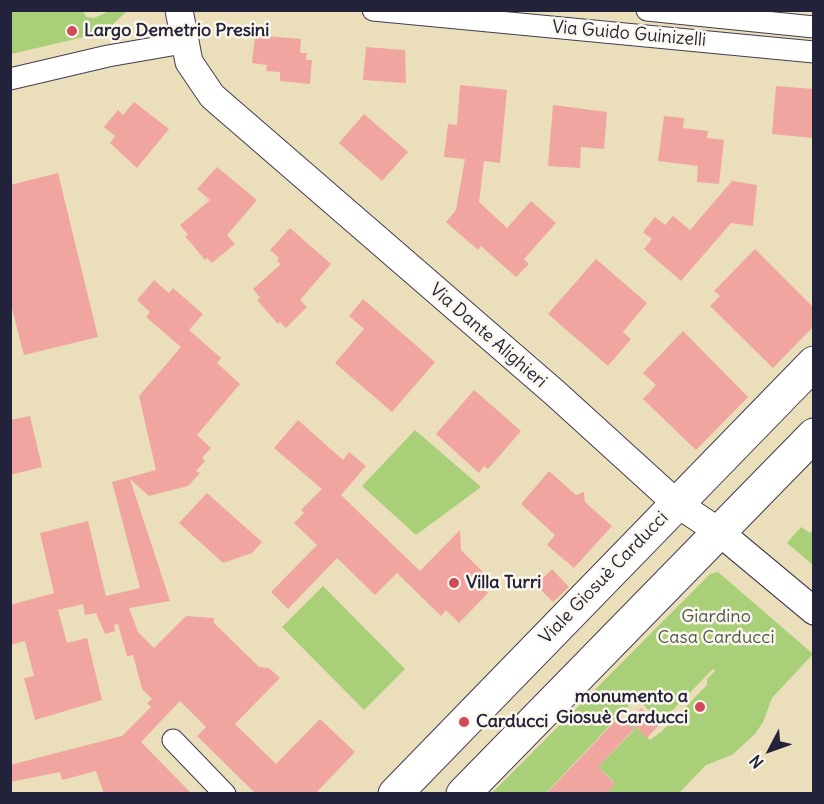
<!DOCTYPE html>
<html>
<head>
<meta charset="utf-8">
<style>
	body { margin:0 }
	#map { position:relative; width:824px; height:804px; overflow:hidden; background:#ebdeba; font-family:Delius,sans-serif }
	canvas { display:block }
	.frame { position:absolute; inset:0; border:12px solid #22223b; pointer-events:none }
	.north { position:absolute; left:740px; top:720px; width:60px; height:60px; -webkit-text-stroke:4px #fbf7ec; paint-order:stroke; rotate:229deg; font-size:16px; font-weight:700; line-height:24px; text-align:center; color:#22223b }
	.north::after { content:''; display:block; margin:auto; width:21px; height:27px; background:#22223b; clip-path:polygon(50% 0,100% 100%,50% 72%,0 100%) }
</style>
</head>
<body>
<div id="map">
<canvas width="824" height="804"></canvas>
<div class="frame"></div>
<div class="north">N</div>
</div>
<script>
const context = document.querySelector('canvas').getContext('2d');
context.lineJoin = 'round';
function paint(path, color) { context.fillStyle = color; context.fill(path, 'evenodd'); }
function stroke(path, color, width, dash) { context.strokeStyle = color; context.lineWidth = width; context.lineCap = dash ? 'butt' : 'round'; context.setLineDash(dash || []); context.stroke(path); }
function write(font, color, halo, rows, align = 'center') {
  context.font = font + ' Delius,sans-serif'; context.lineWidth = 5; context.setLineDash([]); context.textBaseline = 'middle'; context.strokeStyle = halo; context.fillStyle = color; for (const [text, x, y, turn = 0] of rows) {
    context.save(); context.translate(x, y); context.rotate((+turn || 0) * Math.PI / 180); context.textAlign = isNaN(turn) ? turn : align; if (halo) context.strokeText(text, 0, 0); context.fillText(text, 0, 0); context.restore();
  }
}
paint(new Path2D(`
	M10,11H83L86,17L94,18L110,11H127L109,28L97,34L11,54Z
	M415,430L481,487L416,535L362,486Z
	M801,527L810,533L813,529V565L787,543Z
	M718,572L813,654L772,698L763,722L755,734L732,755L706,765L679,793H606L615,783L598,767L634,730L623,719H627L650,740L662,731L707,685V679L715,671L713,669L663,720H659L638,700H634L546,793L491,794L710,574Z
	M323,586L405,669L364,710L282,627Z`), '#a9cf79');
paint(new Path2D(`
	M255,35L301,39L300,53H307L306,60H312L310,84L280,81V72L266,71L267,65L252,63Z
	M366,47L405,50L406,83L363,80Z
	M460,85L507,90L500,163L484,161L479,202L507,228L531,201L556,223L524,259L529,264L516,277L481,246L478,250L446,222L456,210L465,159L444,157L448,124L457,125Z
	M776,86L813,89V138L772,134Z
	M134,102L169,129L137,168L110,143L115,136L104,127L118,110L123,115Z
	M553,105L607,112L604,149L581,147L580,168L548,166Z
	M364,114L408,152L382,181L339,143Z
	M664,116L684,118L683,128L708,131L707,138L724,140L719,184L697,182L698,166L658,161Z
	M217,167L257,200L227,235L235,244L212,263L207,258L205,260L185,236L188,235L180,225L210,200L197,189Z
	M58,173L98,337L24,355L10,301V185Z
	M732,181L757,185L753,226L731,223L681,281L644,249L652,239L643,232L655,217L665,225L673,216L690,230Z
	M290,228L331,264L300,300L307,307L286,328L280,322L278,324L257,300L260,298L253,289L281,264L277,261L279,258L270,250Z
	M755,249L813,307V327L773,368L710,306L720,296L714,291Z
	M596,259L647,303L623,332L631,339L608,366L548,314Z
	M154,280L169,293L173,288L203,314L189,330L221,358L217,363L240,384L197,435L211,448L202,458L205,461L196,471L200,473L188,486L149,496L130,479L170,601L129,608L138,632L154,648L186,616L214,618V623L259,667L269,668L280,678L235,724L276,764L320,719L355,752L315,794H256L197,736L206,727L180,701L141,742L192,794H104L96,771L62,780L60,772L10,782V765L122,736L151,707L147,703L152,699L142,689L133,655L127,656L118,624L114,625L115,631L105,634L96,613L85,615L83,604L58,610L67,643L87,638L102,700L35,720L24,678L34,676L25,641L10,645V605L54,593L40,533L88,521L106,596L140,588L112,482L156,470L139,396L181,347L146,317L150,312L137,300Z
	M363,299L435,362L392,412L335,363L364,329L349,316Z
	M683,331L748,397L696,450L643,399L656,385L643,373Z
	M474,390L521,431L488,469L484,466L479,473L436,434Z
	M30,416L42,467L10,475V420Z
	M298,420L343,460L349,452L366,466L341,495L420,571L460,530L461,550L490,579L482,587L488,593L459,623L446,610L441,616L397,573L375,595L337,558L288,609L271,592L317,545L294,523L304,513L301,510L322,489L274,448Z
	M549,471L576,495L584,492L585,502L612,526L574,568L547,545L555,535L521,504Z
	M207,493L262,542L252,553L223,563L179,523Z
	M552,569L569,587L553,602L536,585Z
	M641,708L659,725L647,738L629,720Z
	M620,716L634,729L598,767L615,784L606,794H546Z`), '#f0a5a1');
const minor = new Path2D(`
	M373,10L814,52
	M647,10L814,27
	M10,79L108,56L183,43
	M173,740L225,794`);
const tertiary = new Path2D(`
	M179,10L189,62L212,96L555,393L676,503L718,531L814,611`);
const primary = new Path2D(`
	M395,794L814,363
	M463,794L814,435`);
stroke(minor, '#403e4e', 23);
stroke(tertiary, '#403e4e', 29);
stroke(primary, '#403e4e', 35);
stroke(minor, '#fff', 21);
stroke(tertiary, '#fff', 27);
stroke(primary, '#fff', 33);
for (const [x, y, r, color] of [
	[72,31,6,"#d1495b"],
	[454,583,6,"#d1495b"],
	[700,707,6,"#d1495b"],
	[464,722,6,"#d1495b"]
]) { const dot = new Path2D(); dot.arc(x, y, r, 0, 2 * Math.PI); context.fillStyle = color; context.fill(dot); stroke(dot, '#fbf7ec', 2); }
write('bold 18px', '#22223b', '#fbf7ec', [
	["Largo Demetrio Presini",84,31],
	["Villa Turri",466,583],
	["monumento a",688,697,"right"],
	["Giosuè Carducci",688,718,"right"],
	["Carducci",476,722]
], 'left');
write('18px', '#22223b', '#fbf7ec', [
	["Via Guido Guinizelli",629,34,5],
	["Via Dante Alighieri",488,336,41],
	["Viale Giosuè Carducci",604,578,-46]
]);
write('18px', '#4a564e', '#fbf7ec', [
	["Giardino",716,617],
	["Casa Carducci",716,638]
]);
</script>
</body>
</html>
